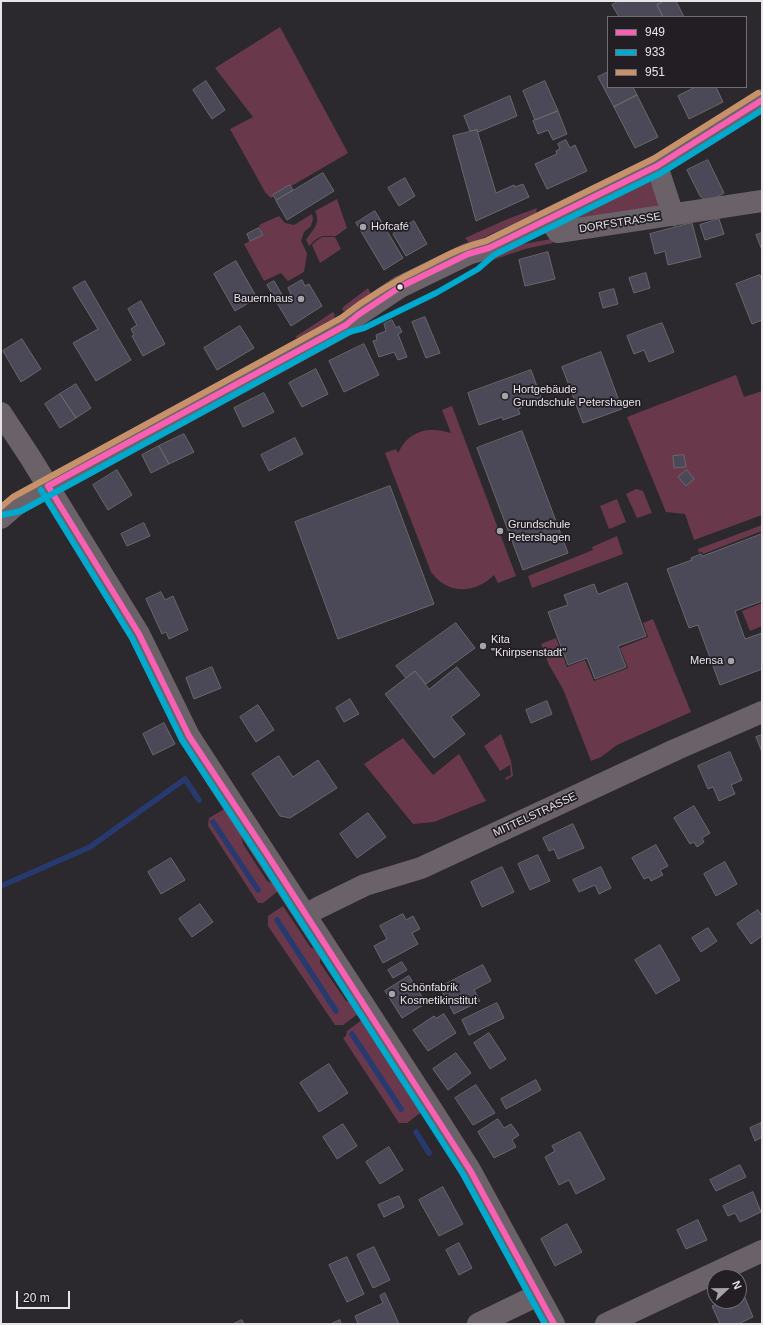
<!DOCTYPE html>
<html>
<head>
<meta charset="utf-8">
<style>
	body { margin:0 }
	#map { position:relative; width:763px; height:1325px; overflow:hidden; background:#2b292d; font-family:Arial,sans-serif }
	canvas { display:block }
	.frame { position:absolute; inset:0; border:2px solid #e7e4e8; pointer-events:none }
	.legend { position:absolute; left:607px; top:16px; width:140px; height:72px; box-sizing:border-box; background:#221e24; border:1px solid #716d72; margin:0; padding:5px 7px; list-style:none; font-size:12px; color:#e7e4e8 }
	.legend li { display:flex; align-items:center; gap:8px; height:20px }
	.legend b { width:20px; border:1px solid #716d72 }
	.north { position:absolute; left:707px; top:1269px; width:40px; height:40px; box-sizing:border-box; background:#221e24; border:1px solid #716d72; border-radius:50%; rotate:68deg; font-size:11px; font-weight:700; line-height:16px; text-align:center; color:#e7e4e8 }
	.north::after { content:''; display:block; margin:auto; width:14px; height:18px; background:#a5a3a7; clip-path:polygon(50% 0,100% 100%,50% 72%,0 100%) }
	.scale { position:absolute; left:16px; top:1291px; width:54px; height:18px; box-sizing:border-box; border:2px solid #e7e4e8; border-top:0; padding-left:5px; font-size:12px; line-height:14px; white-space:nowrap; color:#e7e4e8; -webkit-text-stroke:3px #221e24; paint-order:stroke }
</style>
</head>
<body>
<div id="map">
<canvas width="763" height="1325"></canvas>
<div class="frame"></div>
<ul class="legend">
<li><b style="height:5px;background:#f860b3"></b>949</li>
<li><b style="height:5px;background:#00a9ce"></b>933</li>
<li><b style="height:5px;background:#c7916a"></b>951</li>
</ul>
<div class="north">N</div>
<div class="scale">20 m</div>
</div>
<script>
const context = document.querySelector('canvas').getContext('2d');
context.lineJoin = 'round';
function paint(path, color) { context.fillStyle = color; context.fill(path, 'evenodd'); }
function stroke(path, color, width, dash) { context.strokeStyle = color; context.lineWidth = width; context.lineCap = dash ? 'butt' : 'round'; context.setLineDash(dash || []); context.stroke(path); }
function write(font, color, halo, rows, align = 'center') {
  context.font = font + ' Arial,sans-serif'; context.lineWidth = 3.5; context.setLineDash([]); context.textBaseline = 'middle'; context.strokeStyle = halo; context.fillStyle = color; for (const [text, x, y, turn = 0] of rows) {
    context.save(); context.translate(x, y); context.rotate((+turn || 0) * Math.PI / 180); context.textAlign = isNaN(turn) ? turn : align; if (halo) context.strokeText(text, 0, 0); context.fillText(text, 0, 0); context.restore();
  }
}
paint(new Path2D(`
	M280,27L348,153L271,198L265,192L230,129L253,117L215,68Z
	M648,182L653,183L661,207L575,220L577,217Z
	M337,199L347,228L336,236H322L315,240L309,246L306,240C313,229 321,224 315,211Z
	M537,208L536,213L470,244L465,238L510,218Z
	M312,214L313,219L311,226L304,232L301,241L307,253L304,272L288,281L281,273L264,281L244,244L262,235L259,225L279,216L285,223L294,225Z
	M322,237H335L341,249L320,263L312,245L316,241Z
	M551,239L553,243L525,249L490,261L489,259L518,245Z
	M368,288L372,296L346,311H344L342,310L343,307Z
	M333,312L335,315L334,318L298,338L295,337Z
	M736,375L744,397L762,391V515L694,540L685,514L666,512L627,417Z
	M452,406L516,576L498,583L494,575C475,594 448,595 431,572L385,453L396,449L398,453C409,430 428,426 451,433L442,410Z
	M636,489L643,491L652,513L637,518L626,494Z
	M617,499L626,522L609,529L600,506Z
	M762,525V531L703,554L702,552L699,553L698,549Z
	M617,536L623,554L532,588L528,576L593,550L592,547Z
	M762,603V626L750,631L742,611Z
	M653,619L691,712L617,745L601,757L591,761L563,689L549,665L541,644L556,638L567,667L585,660L594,681L628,668L620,648L648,637L643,623Z
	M501,734L511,761L513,776L506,780L505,778L511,775L510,765L500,771L484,746Z
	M403,738L433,775L459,754L486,801L434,822L413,824L364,764Z
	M226,808L240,829L243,844L267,881L278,886V891L263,903H258L208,826L209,818Z
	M283,906L311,948L320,950V963L346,1001L354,1002L358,1014L343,1025H335L268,926V916Z
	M362,1020L424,1110L407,1123H399L343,1038L346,1036L347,1031Z`), '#69394b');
stroke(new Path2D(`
	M213,822L258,890
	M1,886L90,847L185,779L199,800
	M277,920L336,1011
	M352,1034L401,1109
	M416,1132L429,1153`), '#273a6f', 5.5);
const building = new Path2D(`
	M619,1H660L661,3L657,5L663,17H619L612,5Z
	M664,1H676L684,17H663L657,5Z
	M608,72V87H633L637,95L614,107L598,77Z
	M206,81L225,110L212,119L193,90Z
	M545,81L558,111L535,120L523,91Z
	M696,87H716L723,102L689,119L678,96Z
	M637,95L658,137L635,148L614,107Z
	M510,96L517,116L478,132L477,130L470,131L464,116Z
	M558,111L567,134L553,140L548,130L538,134L533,121Z
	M477,130L496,193L514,185L515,187L523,184L529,197L476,221L453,136Z
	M566,140L570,148L575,145L587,171L547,189L535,164L557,154L556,151L560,149L558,144Z
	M708,160L724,193L708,202L700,196L687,170Z
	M323,173L334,191L287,220L276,201Z
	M405,178L415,196L399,206L388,188Z
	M290,185L293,190L276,200L273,195Z
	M375,211L403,258L384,270L356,223Z
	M719,219L724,234L705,240L700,225Z
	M414,221L427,244L406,256L393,234Z
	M692,223L701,257L668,265L665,251L655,254L650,234Z
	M259,228L263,235L250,241L247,234Z
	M762,233V250L756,235Z
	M548,252L555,279L525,286L519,260Z
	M236,261L257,298L235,311L214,274Z
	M646,273L650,288L634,293L629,278Z
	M760,275L762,280V320L752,324L736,284Z
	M302,280L305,286L309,284L322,306L291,326L277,303L291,294L288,288Z
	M85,281L131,360L96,381L73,343L98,329L73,288Z
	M274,281L284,298L277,302L267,285Z
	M614,289L618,304L603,308L599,293Z
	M141,301L165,344L143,356L132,336L134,335L131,329L137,325L128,309Z
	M425,317L440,353L426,358L412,322Z
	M392,320L396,328L399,326L402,332L398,334L407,357L398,360L394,352L379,357L373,341L377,340L376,335L386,331L384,324Z
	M662,323L674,352L649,362L644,350L634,354L627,336Z
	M240,326L254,348L217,370L204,348Z
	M22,339L41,369L21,382L3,351Z
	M364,344L379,375L344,392L329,361Z
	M601,352L622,409L583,423L562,367Z
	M316,369L328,394L302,407L289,383Z
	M531,370L542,400L518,409L520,414L503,420L502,417L479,425L468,393Z
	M76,384L91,408L76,418L60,394Z
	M264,393L274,412L243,427L234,408Z
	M60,394L76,418L60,428L45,404Z
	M522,431L568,553L523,570L477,448Z
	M184,434L194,452L169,464L159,446Z
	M295,438L303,454L269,471L261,455Z
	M159,446L169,464L151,473L142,455Z
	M684,455L686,467L674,468L673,456Z
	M117,470L132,495L108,510L93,485Z
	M687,470L694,479L686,486L678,477Z
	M390,486L434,604L338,639L295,522Z
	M144,523L150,536L127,546L121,534Z
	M762,534V601L735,611L745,639L762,633V669L720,685L698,625L689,628L667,569L692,560L691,558L701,554L702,556Z
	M627,583L646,636L618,646L626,667L595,679L587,658L568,665L548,612L568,605L564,595L594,584L598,594Z
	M161,592L165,600L173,596L188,630L169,639L166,632L162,634L146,599Z
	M456,623L475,648L426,684L415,671L406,678L396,666Z
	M212,667L221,688L194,699L186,678Z
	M457,667L480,695L451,717L465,734L434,758L385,694L415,671L429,689Z
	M350,699L359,714L344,722L336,708Z
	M547,701L552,714L531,723L526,710Z
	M258,705L274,730L256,742L240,717Z
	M164,723L175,744L153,755L143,734Z
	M762,735V752L756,737Z
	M730,752L742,780L731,785L735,794L719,801L713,787L708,789L698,766Z
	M279,756L293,777L318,760L337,788L290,818L280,816L252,774Z
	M694,806L710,833L702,838L704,842L697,847L694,842L690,844L674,818Z
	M368,813L386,837L357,858L340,834Z
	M573,824L584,848L558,859L554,849L549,851L543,838Z
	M656,845L668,866L660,870L663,875L651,881L649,877L644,879L632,858Z
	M538,855L550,881L530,890L518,864Z
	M171,858L185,880L161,894L148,872Z
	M725,862L737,884L716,896L704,874Z
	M502,867L514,892L482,907L471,882Z
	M601,867L611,888L599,894L595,885L579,892L573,880Z
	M200,904L213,922L192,937L179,919Z
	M758,910L762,916V936L751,944L737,924Z
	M403,914L406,920L413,916L420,929L412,933L418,944L383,963L374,946L387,939L380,926Z
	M708,928L717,941L701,952L692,938Z
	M660,945L680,980L656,994L635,960Z
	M402,962L407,970L393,978L388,970Z
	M483,965L491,981L474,990L480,1001L454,1014L440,987Z
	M409,976L426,1003L402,1018L385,991Z
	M497,1003L504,1018L469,1035L462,1020Z
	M444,1014L456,1033L428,1051L413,1030L434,1016L436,1018Z
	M489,1033L506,1059L490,1069L474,1043Z
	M456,1053L471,1073L448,1090L433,1069Z
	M329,1064L348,1093L319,1112L300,1083Z
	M536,1080L541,1090L506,1109L501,1099Z
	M476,1085L495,1113L473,1125L455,1098Z
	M498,1119L504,1128L511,1124L519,1135L512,1140L516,1147L494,1158L478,1132Z
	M761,1123L762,1137L755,1141L750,1128Z
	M343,1124L357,1146L337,1159L323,1137Z
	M580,1132L605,1179L576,1194L569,1180L559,1185L545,1157L555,1151L552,1146Z
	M389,1147L403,1170L380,1184L366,1162Z
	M740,1165L746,1177L716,1191L710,1180Z
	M443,1187L463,1224L439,1236L419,1200Z
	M753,1192L761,1212L740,1222L735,1213L728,1216L723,1206Z
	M399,1196L404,1207L384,1217L378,1205Z
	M698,1220L707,1240L686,1249L677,1230Z
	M567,1224L582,1252L555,1266L541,1239Z
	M459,1243L472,1268L459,1275L446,1250Z
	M374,1247L390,1280L373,1288L357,1255Z
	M347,1257L364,1294L347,1302L329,1265Z
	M385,1293L399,1324H358L355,1316L383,1303L380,1296Z
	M743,1293L753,1317L738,1324H720L712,1306L724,1301H739V1294Z
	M242,1320L244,1324H233Z
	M340,1320L341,1324H331Z`);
paint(building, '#4b4857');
stroke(building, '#69686b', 1);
stroke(new Path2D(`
	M657,166L673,215
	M549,219L558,232L762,201
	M1,413L30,457L139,634L189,736L432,1110L470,1170L554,1324
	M306,915L318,908L365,885L421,868L677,749L762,712
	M478,1324L538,1295
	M606,1324L762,1251`), '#6a6268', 22);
stroke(new Path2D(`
	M1,518L17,504L346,325L358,315L400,287L468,254L489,248L657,166L717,129L762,100`), '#6c6269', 22);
stroke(new Path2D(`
	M48,486L139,634L189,736L267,854L470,1170L554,1324
	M48,486L346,325L358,315L400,287L468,254L489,248L657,166L762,100`), '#f860b3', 6);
stroke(new Path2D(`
	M41,490L132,638L182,740L260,858L463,1174L545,1324
	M2,515L21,511L349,332L364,328L436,293L478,269L494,255L661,173L762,110`), '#00a9ce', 6);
stroke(new Path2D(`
	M1,507L13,497L341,318C369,296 398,279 430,264C449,254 465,246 486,241L653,159L758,93`), '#c7916a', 6);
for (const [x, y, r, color] of [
	[363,227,4,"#a5a3a7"],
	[400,287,3.5,"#e7e4e8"],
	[301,299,4,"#a5a3a7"],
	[505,396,4,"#a5a3a7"],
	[500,531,4,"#a5a3a7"],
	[483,646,4,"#a5a3a7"],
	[731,661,4,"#a5a3a7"],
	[392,994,4,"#a5a3a7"]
]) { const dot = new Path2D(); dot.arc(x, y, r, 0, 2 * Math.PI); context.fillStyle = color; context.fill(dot); stroke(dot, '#221e24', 1.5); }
write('11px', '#e7e4e8', '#221e24', [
	["DORFSTRASSE",620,223,-9],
	["MITTELSTRASSE",535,815,-25]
]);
write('11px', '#e7e4e8', '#221e24', [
	["Hofcafé",371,227],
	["Bauernhaus",293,299,"right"],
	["Hortgebäude",513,390],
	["Grundschule Petershagen",513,403],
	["Grundschule",508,525],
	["Petershagen",508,538],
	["Kita",491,640],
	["\"Knirpsenstadt\"",491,653],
	["Mensa",723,661,"right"],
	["Schönfabrik",400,988],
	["Kosmetikinstitut",400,1001]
], 'left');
</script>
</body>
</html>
